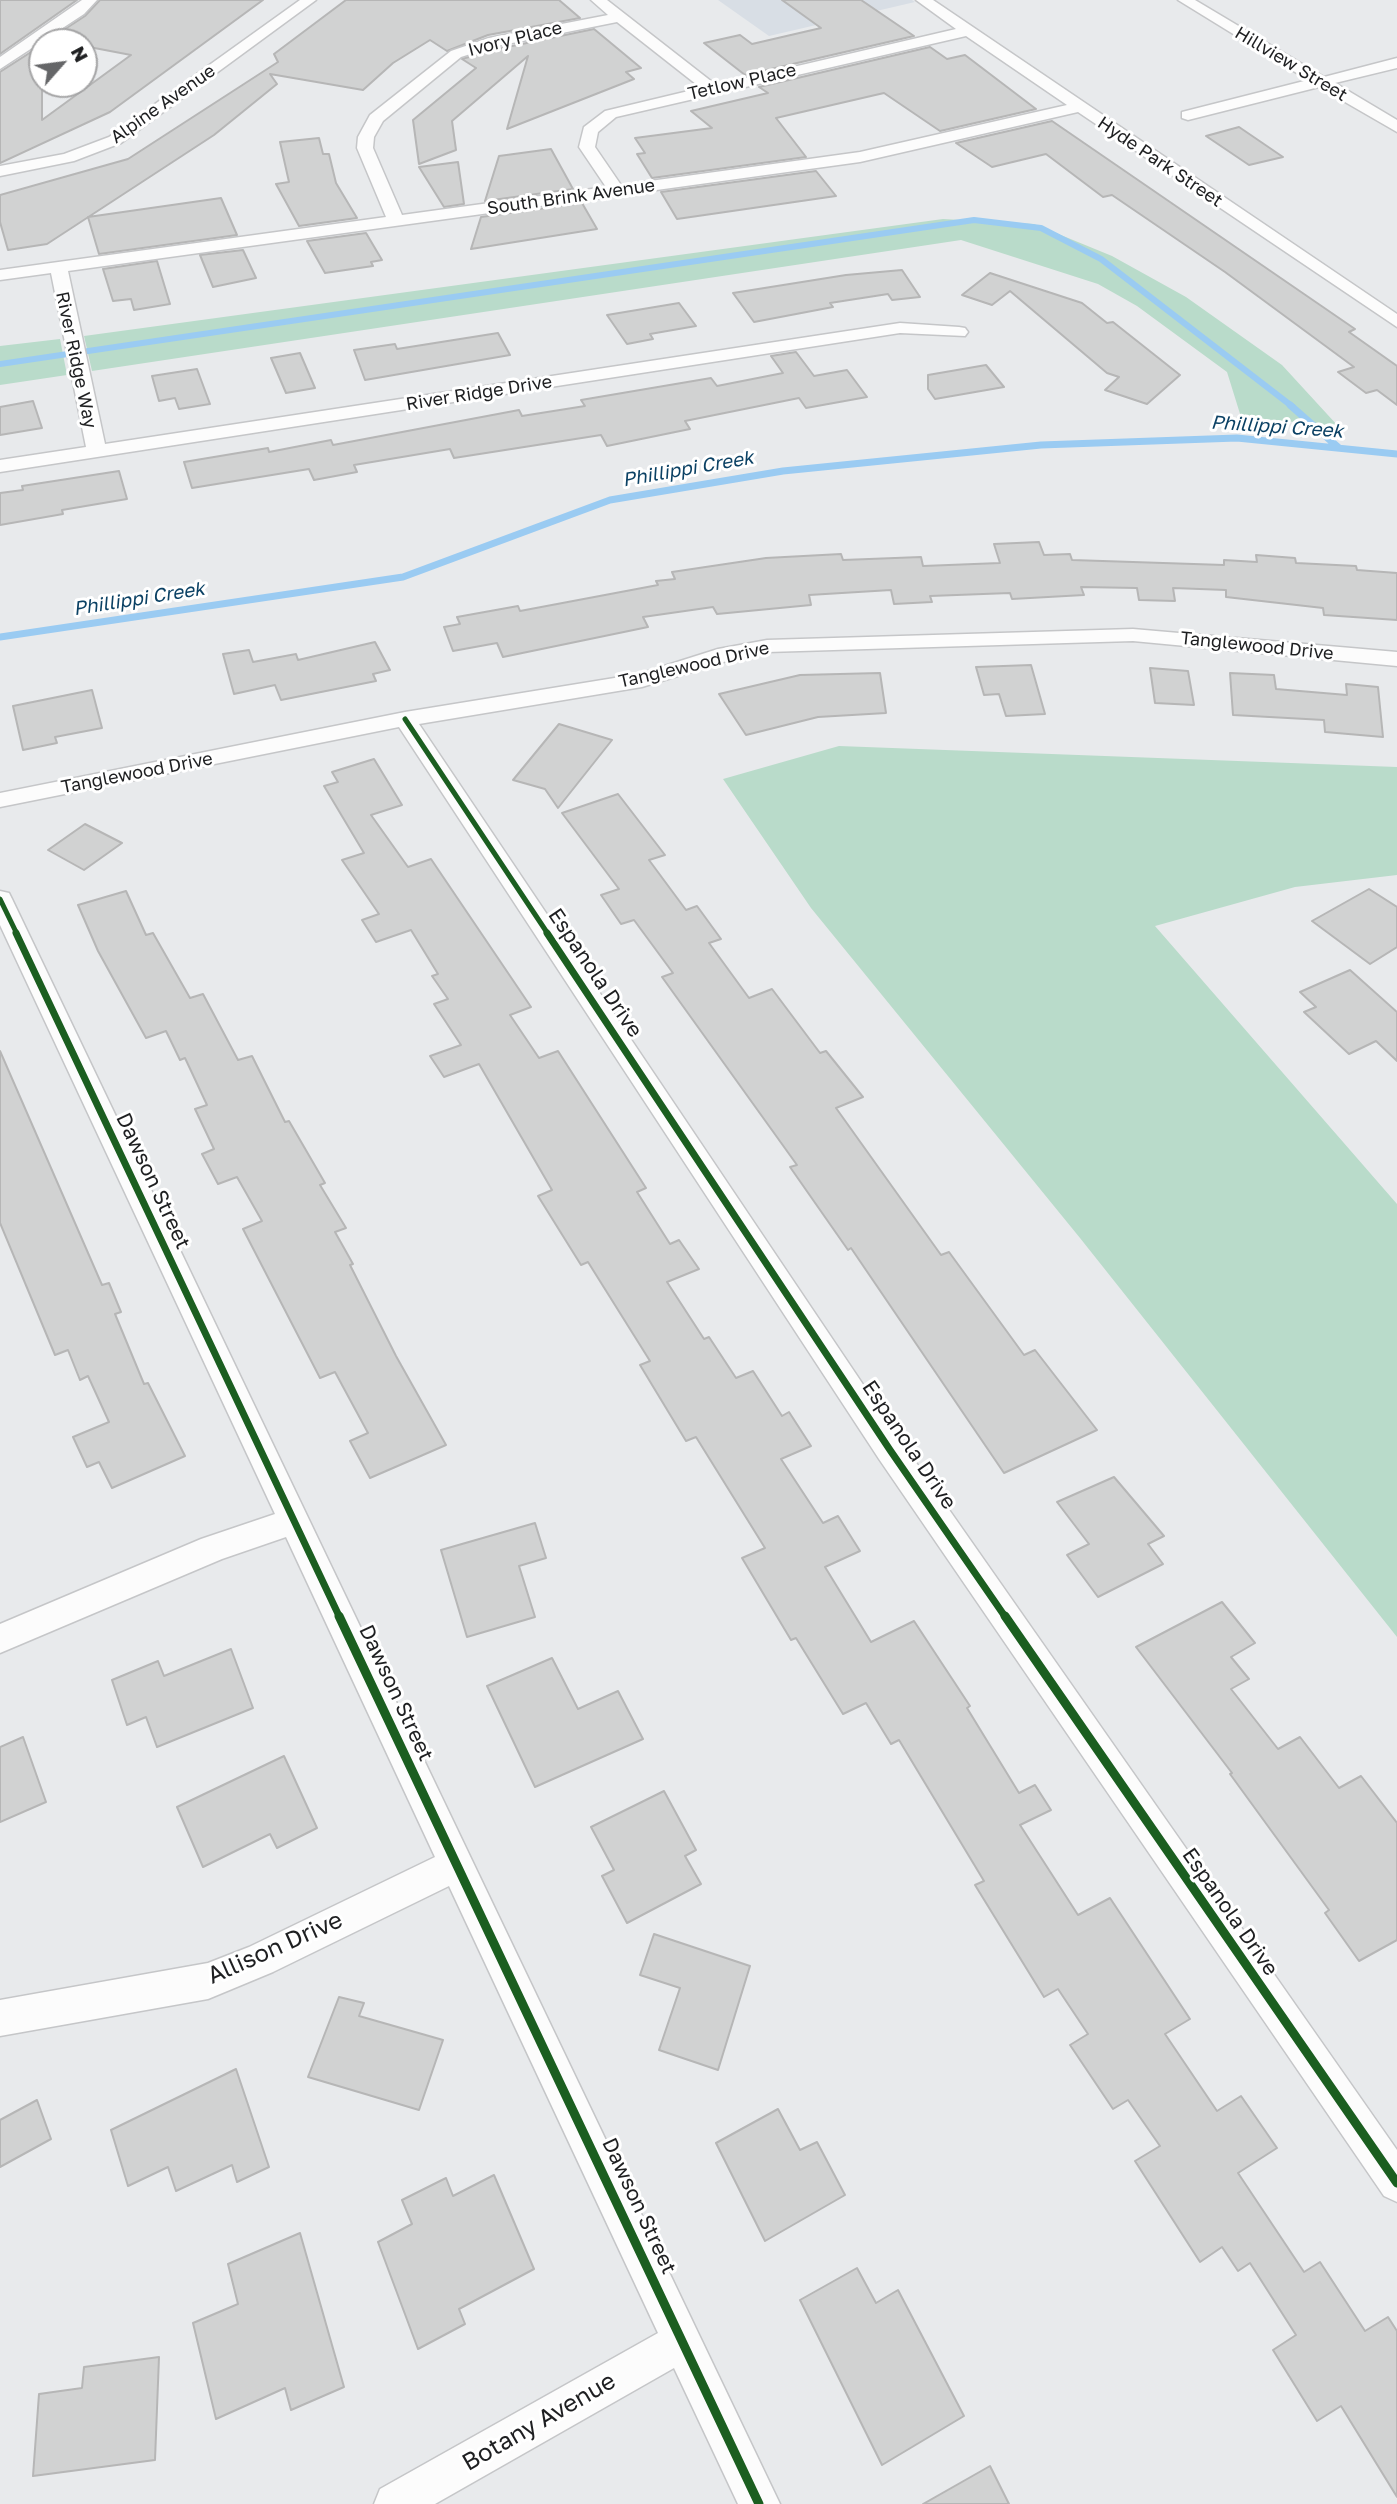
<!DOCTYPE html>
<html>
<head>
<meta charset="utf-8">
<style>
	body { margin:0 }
	#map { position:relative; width:1397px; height:2504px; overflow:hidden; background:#e8eaec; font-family:"Golos Text",sans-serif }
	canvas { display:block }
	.north { position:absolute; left:28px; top:28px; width:70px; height:70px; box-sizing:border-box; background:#fff; border:2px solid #a5a5a6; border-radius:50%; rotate:62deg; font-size:19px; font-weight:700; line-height:28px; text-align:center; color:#1e1f21 }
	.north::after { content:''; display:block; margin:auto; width:24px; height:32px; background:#656668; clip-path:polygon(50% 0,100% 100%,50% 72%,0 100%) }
</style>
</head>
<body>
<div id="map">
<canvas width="1397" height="2504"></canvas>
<div class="north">N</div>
</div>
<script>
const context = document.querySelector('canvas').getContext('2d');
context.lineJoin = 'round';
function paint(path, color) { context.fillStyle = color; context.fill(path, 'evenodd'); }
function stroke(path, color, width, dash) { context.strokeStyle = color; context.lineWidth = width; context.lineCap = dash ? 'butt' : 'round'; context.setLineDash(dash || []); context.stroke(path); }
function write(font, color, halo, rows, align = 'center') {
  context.font = font + ' "Golos Text",sans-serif'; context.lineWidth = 6; context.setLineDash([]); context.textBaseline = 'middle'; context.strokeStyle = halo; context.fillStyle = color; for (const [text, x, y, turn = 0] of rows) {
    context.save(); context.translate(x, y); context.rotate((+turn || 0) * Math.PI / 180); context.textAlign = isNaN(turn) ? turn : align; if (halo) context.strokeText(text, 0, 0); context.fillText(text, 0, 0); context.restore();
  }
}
paint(new Path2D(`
	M718,0H912L915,2L769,36Z`), '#d8dee5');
paint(new Path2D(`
	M943,219L1034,224L1112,256L1186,297L1282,365L1338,426L1241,417L1227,372L1137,306L1098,284L961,240L92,371L84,336Z
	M60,339L67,375L0,385V346Z
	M839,746L1397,767V875L1295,887L1155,926L1397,1204V1637L1080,1238L811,908L723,779Z`), '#b9dbca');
stroke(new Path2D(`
	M0,364L974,220L1041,228L1101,259L1293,407`), '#9acbf2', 6);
stroke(new Path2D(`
	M1290,405L1339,448
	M0,637L403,577L610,500L783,471L1041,445L1237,438L1397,454`), '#9acbf2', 7);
const building = new Path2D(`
	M0,0H77L0,54Z
	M100,0H263L110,112L0,163V72L42,45V120L131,55L84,46V42L50,39L85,16Z
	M346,0H559L580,18L488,35L447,51L430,40L393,63L363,90L270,74L277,84L214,135L47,244L8,250L0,222V195L128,159L278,62L274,54Z
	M782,0H861L914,36L745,75L704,43L740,35L752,44L821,28Z
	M594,29L641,68L626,72L634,79L507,129L528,56L452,121L456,150L419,164L413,120L476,68L462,59L493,50Z
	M930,47L947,59L965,55L1036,109L940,131L884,93L776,118L806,157L652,178L637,154L645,153L635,138L712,128L691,111L768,93L759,87Z
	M1052,121L1355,329L1349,332L1397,366V405L1377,390L1366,393L1338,372L1354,367L1225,272L1112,195L1103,197L1046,154L992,167L956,143Z
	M1239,127L1283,157L1249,165L1206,136Z
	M319,138L323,154H329L336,183L357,218L299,226L276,184L289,182L280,142Z
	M551,149L573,189L485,201L499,156Z
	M458,162L464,204L444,207L419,167Z
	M816,171L836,196L677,219L661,192Z
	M221,198L237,235L99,254L88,217Z
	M582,203L597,229L471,249L481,217Z
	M366,233L382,260L371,262L373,266L325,273L307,241Z
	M243,250L256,278L213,287L200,255Z
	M157,261L170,304L134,310L131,299L113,301L103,269Z
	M902,270L920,297L892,300L888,294L830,303L833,307L754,322L733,293L846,275Z
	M990,273L1082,303L1107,323L1113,322L1180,375L1147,404L1105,390L1119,377L1107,373L1010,291L992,305L962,295Z
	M679,303L696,326L650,334L653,339L627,344L607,315Z
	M498,333L510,355L365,380L354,350L395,344L397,349Z
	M796,352L814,376L847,370L867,397L806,408L799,398L685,421L690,429L607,446L601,435L454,458L450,449L354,465L357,472L314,480L309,469L192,488L184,462L268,448L269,452L331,440L333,445L519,410L522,416L585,406L581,400L711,378L717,386L783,373L771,356Z
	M300,353L315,388L286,393L271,358Z
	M986,365L1004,387L935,399L928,389V375Z
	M197,369L210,404L179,409L175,398L159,401L152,376Z
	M33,401L42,428L0,435V407Z
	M119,471L127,499L62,510L63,514L0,525V493L23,490L22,486Z
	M1039,542L1044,555L1070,554L1072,560L1224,565V560L1257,562L1256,555L1295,558L1296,563L1356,566L1357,570L1397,573V620L1324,615L1323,608L1226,597V590L1173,588L1175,601L1139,600L1137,588L1081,587L1084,595L1012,599L1010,593L930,596L932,602L894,604L891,590L809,595L811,605L717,614L713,607L643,617L648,627L503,657L497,643L453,651L444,627L460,624L457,617L518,606L520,611L658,585L656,581L675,579L672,572L766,558L841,554L843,560L921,557L923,566L1000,563L994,544Z
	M375,642L390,670L373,674L376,681L281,700L275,685L234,694L223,654L249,650L253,662L296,654L298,660Z
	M1031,665L1045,714L1006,716L999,694L984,695L976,667Z
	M1150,668L1188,671L1194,705L1155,703Z
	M880,673L886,713L818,717L746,735L719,694L800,675Z
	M1230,673L1274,675L1276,689L1347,695L1346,684L1378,687L1383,737L1325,732L1324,720L1233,715Z
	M92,690L102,728L55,737L57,743L23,750L13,706Z
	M559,724L612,740L558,808L545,789L513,780Z
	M374,759L402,805L371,815L408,867L431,859L531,1007L510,1015L539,1058L558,1051L646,1188L637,1192L670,1244L679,1240L699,1269L667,1282L704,1339L709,1337L736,1378L753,1371L782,1416L789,1412L811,1446L781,1459L823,1523L838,1516L860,1551L825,1567L871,1642L914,1621L970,1706L967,1708L1019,1793L1035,1785L1051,1810L1020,1825L1078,1915L1110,1898L1190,2019L1165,2034L1217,2111L1241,2096L1277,2148L1238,2173L1304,2272L1320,2262L1365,2331L1388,2317L1397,2331V2497L1341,2406L1317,2421L1273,2350L1296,2335L1250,2263L1238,2271L1222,2247L1200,2262L1135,2161L1160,2146L1128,2100L1113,2109L1070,2045L1088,2034L1058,1989L1044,1997L975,1885L984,1881L899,1740L891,1744L866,1703L843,1714L796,1638L791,1640L742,1558L765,1548L696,1437L686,1441L640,1365L650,1361L588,1262L581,1265L538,1196L552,1190L479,1064L444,1077L430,1056L461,1045L434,1004L448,999L432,976L438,974L411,930L376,942L362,920L379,914L342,860L364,853L324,786L338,782L332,772Z
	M618,794L665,855L649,860L686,910L697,906L721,939L709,943L749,998L772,989L820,1053L826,1051L863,1097L836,1108L941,1255L949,1252L1024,1355L1035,1350L1097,1430L1004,1473L851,1248L848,1250L790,1167L797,1165L662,977L673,973L634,920L621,924L601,895L619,889L562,813Z
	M85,824L122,843L84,870L48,850Z
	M1369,889L1397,907V947L1370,964L1312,921Z
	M126,891L146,935L153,933L190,998L203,994L238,1060L252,1056L285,1122L289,1121L325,1183L320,1185L346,1228L335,1232L353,1264L350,1265L396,1356L446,1445L370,1478L350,1441L368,1433L335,1372L320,1378L243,1229L262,1221L237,1177L218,1184L202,1154L214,1149L195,1109L207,1105L185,1058L180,1060L166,1031L146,1038L98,951L78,905Z
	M1350,970L1397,1012V1061L1376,1041L1349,1054L1304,1012L1316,1007L1300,992Z
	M0,1051L102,1285L109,1283L121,1312L115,1314L144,1384L148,1383L185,1456L112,1488L99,1462L87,1467L73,1437L109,1422L88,1376L80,1380L68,1350L55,1355L0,1223Z
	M1114,1477L1164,1536L1148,1544L1163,1564L1098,1597L1067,1555L1089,1544L1057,1502Z
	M535,1523L546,1558L519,1566L535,1617L467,1637L441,1550Z
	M1222,1602L1255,1643L1231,1657L1249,1679L1231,1689L1278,1749L1300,1737L1339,1788L1361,1776L1397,1823V1940L1359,1961L1325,1913L1329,1910L1230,1774L1232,1773L1136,1647Z
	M231,1649L253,1708L157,1747L146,1717L127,1725L112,1680L158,1661L164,1676Z
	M552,1658L578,1709L618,1691L643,1739L535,1787L487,1686Z
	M23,1737L46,1802L0,1822V1747Z
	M284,1756L317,1828L277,1848L270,1834L203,1867L177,1807Z
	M664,1791L696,1850L685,1856L701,1884L627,1923L602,1876L614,1870L591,1827Z
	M654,1934L750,1966L718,2070L659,2050L680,1988L640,1975Z
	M339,1997L364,2003L359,2016L443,2040L419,2110L308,2077Z
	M236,2069L269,2167L237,2182L232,2165L176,2191L168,2167L128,2186L111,2130Z
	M37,2100L51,2139L0,2167V2120Z
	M778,2109L800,2150L817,2142L845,2195L765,2241L716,2143Z
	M494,2175L534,2269L459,2309L465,2324L418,2349L378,2242L412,2224L402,2200L446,2178L453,2196Z
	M300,2233L344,2387L291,2410L285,2388L216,2419L193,2323L238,2304L228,2264Z
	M857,2268L876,2303L898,2290L964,2416L882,2465L800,2300Z
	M159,2357L155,2460L33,2476L39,2394L82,2388L84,2367Z
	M990,2466L1009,2504H923Z`);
paint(building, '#d1d2d2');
stroke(building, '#b6b6b6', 2);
const street = new Path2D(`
	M82,0H97L84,14L0,69V57Z
	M300,0H316L121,143L74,161L0,176V166L64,154L109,137Z
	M591,0H607L716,85L956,29L916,0H933L1397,314V327L1078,112L860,162L68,271L105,444L900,323L959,327L965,328L968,332L965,336L900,333L0,472V460L86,447L51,273L0,280V270L386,217L357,148L358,137L370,115L451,51L489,38L608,15ZM617,22L701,88L605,111L584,127L579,147L606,187L402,215L373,148L374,137L383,121L461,57L492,47ZM966,36L1067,105L860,152L621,185L595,147L598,132L616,117Z
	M1178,0H1195L1324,77L1397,58V68L1335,83L1397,120V132L1319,87L1188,120L1182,118V112L1308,80Z
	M1133,629L1397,652V666L1133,641L767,652L730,660L642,687L419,724L901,1441L1397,2150V2202L1384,2196L879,1459L399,727L0,807V793L405,712L639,674L718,649L767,640Z
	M0,891L9,893L12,899L780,2504H738L674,2368L435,2504H374L380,2489L658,2333L449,1886L273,1972L208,1999L0,2036V2000L208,1963L249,1947L435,1857L286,1537L222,1559L0,1653V1624L201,1539L275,1514L0,925Z`);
stroke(street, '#c5c6c8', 3);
paint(street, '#fcfcfc');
stroke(new Path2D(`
	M405,719L548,934
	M0,899L17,934`), '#1b5e20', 5);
stroke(new Path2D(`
	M16,933L340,1618
	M547,933L890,1450L1006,1618`), '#1b5e20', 7);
stroke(new Path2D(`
	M339,1616L759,2504
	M1005,1616L1397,2183`), '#1b5e20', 9);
write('18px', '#1e1f21', '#fff', [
	["Ivory Place",515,39,-14],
	["Hillview Street",1291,64,31],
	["Tetlow Place",742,82,-13],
	["Alpine Avenue",163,104,-35],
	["Hyde Park Street",1160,162,34],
	["South Brink Avenue",571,197,-8],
	["River Ridge Way",76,360,78],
	["River Ridge Drive",479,393,-9],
	["Tanglewood Drive",1257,646,6],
	["Tanglewood Drive",694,665,-13],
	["Tanglewood Drive",137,773,-11]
]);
write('italic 19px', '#0b4164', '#fff', [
	["Phillippi Creek",1277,427,4],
	["Phillippi Creek",688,469,-10],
	["Phillippi Creek",139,599,-9]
]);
write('21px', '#1e1f21', '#fff', [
	["Espanola Drive",595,973,56],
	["Dawson Street",153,1181,65],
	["Espanola Drive",909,1445,56],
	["Dawson Street",396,1693,65],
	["Espanola Drive",1230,1912,55],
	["Dawson Street",639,2206,65]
]);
write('24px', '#1e1f21', '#fff', [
	["Allison Drive",275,1948,-24],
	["Botany Avenue",539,2422,-30]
]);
</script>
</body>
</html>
